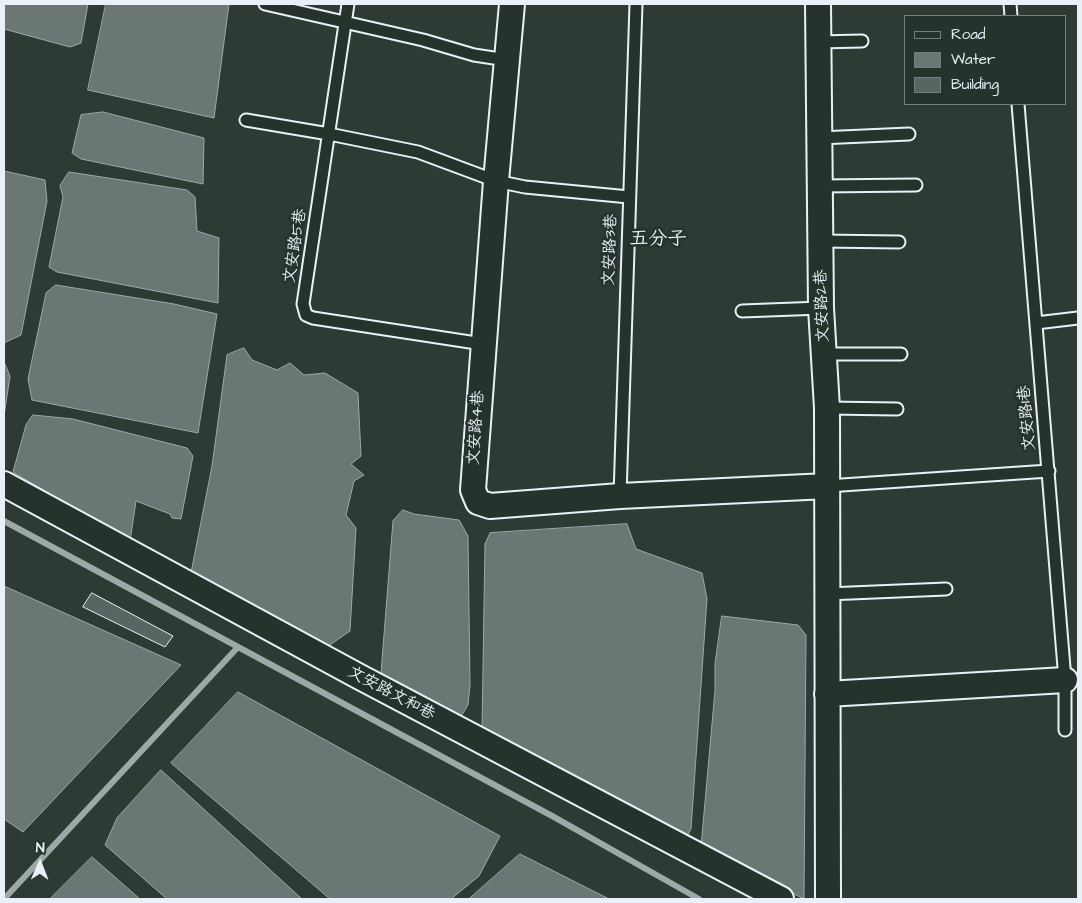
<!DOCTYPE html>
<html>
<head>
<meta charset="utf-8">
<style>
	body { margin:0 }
	#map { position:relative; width:1082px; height:903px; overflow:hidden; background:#2e3b35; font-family:"Architects Daughter",sans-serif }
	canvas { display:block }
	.frame { position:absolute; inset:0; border:5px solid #e8f1f8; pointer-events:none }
	.legend { position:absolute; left:904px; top:15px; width:162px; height:90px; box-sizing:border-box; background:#26332d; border:1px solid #747f7e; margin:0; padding:6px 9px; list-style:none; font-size:15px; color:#e8f1f8 }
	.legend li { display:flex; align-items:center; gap:10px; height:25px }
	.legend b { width:25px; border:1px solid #747f7e }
	.north { position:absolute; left:15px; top:838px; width:50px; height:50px; -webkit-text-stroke:4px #26332d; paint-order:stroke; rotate:1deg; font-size:14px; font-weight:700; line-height:20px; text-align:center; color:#e8f1f8 }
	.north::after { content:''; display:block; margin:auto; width:18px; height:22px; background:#e8f1f8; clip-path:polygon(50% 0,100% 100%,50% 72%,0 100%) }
</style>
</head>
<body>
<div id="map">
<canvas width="1082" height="903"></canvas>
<div class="frame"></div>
<ul class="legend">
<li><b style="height:6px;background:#26332d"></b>Road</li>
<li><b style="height:14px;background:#6b7775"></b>Water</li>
<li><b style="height:14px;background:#596563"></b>Building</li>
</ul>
<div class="north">N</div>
</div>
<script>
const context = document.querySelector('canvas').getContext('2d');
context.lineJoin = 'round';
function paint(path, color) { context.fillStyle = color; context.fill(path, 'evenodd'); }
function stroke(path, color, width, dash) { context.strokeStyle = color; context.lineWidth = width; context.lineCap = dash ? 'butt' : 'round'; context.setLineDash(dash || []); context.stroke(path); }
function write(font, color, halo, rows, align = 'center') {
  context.font = font + ' "Architects Daughter","LXGW WenKai TC",sans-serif'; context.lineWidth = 5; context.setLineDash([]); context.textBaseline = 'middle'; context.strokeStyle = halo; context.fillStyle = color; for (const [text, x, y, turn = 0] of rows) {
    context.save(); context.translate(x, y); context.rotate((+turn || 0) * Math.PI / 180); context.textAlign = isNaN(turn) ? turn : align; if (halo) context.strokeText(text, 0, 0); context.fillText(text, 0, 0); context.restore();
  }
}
const water = new Path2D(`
	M4,4H88L81,43L70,47L4,29Z
	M106,4H229L214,118L88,90Z
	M103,112L204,138L203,184L81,159L72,153L81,115Z
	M4,171L45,180L47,201L21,335L4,343Z
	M69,172L187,190L195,197L197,231L219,238L218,303L57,272L49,267L63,197L60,186Z
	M56,285L174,304L217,314L198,433L32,400L28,379L46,293Z
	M244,348L252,360L277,370L290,363L304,375L325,373L358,393L361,456L351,464L364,475L354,481L346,515L356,528L350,631L324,649L190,578L212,466L227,355Z
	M4,362L10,376L4,416Z
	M33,415L73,419L187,448L193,456L181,519L172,518L170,514L136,501L130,541L13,472L26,425Z
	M403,510L414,514L459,520L468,536L470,685L468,705L460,718L461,727L381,673L393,521Z
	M627,524L636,549L702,573L707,599L691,829L684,842L482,730L485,544L490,533Z
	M4,586L181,665L23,832L4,819Z
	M722,616L798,625L806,635L804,899L701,847L715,690V664Z
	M238,692L500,836L479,876L451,899H330L171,763Z
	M161,770L302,899H167L105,845L117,818Z
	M520,854L609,899H469Z
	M92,857L140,899H50Z`);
paint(water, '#6b7775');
stroke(water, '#9da8a9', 1);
stroke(new Path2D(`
	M4,521L554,817L699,899
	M4,899L238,647`), '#9da8a9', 6);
const building = new Path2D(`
	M92,593L173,636L165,647L83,607Z`);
paint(building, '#596563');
stroke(building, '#e8f1f8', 1);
const service = new Path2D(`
	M265,4L423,40L474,55L507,60
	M348,4L303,304L306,315L313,318L483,344
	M1010,4L1011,16
	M818,42L862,41
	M1018,104L1065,680V730
	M246,120L329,134L418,152L496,181L525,187L629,197
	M819,138L909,134
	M820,186L916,185
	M821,241L899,242
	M742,311L821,308
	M1036,323L1078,318
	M825,354H901
	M827,408L897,409
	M827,486L1049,471
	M620,496L636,4
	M827,594L946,589`);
const minor = new Path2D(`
	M512,4L496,181L473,490L478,502L490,506L620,496L827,486
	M818,4L821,308L827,408L828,899
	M4,484L358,676L781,899
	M827,694L1065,680`);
stroke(service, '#e8f1f8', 15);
stroke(minor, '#e8f1f8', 28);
stroke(service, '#26332d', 11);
stroke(minor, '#26332d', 24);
write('16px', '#e8f1f8', '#26332d', [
	["文安路5巷",296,246,-81],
	["文安路3巷",611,250,-88],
	["文安路2巷",823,306,-92],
	["文安路1巷",1028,418,-95],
	["文安路4巷",477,428,-86],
	["文安路文和巷",391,694,28]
]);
write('19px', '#e8f1f8', '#26332d', [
	["五分子",658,240]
]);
</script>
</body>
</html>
